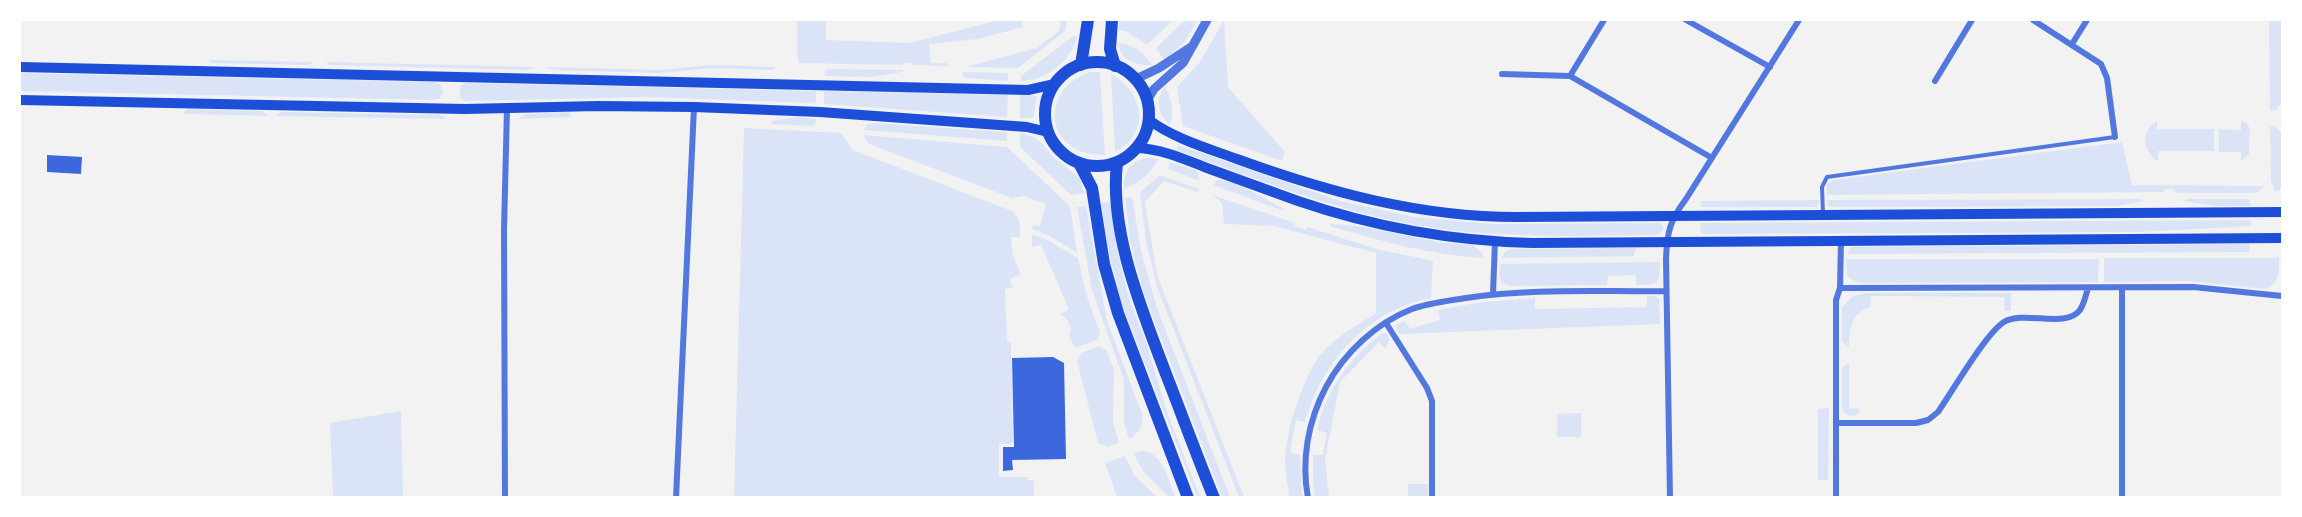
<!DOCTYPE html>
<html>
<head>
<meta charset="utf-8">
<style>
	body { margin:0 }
	#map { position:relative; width:2302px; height:517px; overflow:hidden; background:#f2f2f2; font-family:Poppins,sans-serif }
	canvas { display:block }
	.frame { position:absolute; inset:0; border:21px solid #fff; pointer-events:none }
</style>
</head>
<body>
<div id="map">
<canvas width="2302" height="517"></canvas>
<div class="frame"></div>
</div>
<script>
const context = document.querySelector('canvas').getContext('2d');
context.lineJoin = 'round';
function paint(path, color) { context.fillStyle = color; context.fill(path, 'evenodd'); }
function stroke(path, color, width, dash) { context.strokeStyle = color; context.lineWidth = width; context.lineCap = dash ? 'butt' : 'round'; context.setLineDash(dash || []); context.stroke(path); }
paint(new Path2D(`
	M797,20H826V40L910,43L999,20H1021L1023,27L978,39L929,44L931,63H946L951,66L913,65L912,63H904L903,65L799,63L797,55Z
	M1061,20H1067L1065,31L1018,68L966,67L1037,48L1059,31Z
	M1119,20H1173L1147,45L1125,31L1118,30Z
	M1185,20H1198L1183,44L1164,60L1156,48Z
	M1224,20L1228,87L1285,152L1282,161L1183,126L1177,87L1200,62Z
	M2269,20H2282V102L2276,110L2270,111Z
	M1073,36H1077C1073,59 1045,82 1021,81V76Z
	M1118,43C1133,44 1144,52 1152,65C1135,66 1121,60 1118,43Z
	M209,60L313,62L309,65L211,63Z
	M326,62L533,67L530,70L329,65Z
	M711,65L778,67L772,70L711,68L657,73L554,70L543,67L662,70Z
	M826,69L903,70V72L871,77L824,76Z
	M963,72L1008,73V81L966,78L963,77Z
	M1090,72H1100L1105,155C1048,157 1035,92 1090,72Z
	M20,73L435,82L441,85L443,92L439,99L435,100L20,91Z
	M1111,74C1143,91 1152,133 1115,152Z
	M465,83L816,91V103L646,97L465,101L460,98V86Z
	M1165,86C1171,98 1175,112 1170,125C1158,114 1155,99 1165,86Z
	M824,91L1008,95L1007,117L824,104Z
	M1020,95H1033L1037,97L1033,118H1020Z
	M186,109L263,111L268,116L184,114Z
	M280,112L440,115L447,119L277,116Z
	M569,112L572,117L518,119L526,114Z
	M798,117L816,119L815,124L812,126L772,124V121Z
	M2157,121V129H2214V151H2158V160H2156C2142,149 2141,130 2157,121Z
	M2241,121L2247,123L2250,129L2249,154L2241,161V152H2219V129L2241,130Z
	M874,123L1007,132V141L864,130L867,125Z
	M2274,126L2282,133V183L2280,190L2275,191L2271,181L2270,127Z
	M744,128L841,133L853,150L1012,211C1021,218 1020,226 1020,237H1011L1013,256L1021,274L1010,279L1012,288L1005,289L1007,342H1011L1013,441L1011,444H999V477H1028V480L1034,481V497H734Z
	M1020,133L1031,136L1041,142L1053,157L1075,174L1080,179L1084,193L1071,195L1020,147Z
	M863,135L1007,147L1070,206L1077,253L1050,236L1032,229L1033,225L1040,226L1046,204L1024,196L1012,198L869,144Z
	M2122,142L2132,185L2264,186L2257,193H2176L2174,189H2164L2163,192L1827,195V184L1833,180Z
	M1178,145L1340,201L1415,217L1492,224L1660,223L1664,229L1658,235C1577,236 1496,239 1416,225C1333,210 1255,178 1176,150Z
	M1146,158L1158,159C1153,172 1138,184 1124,188C1122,173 1131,161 1146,158Z
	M1170,162L1197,171L1200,181L1168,169Z
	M1160,175L1199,189L1198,192L1164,181L1145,202L1157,275L1244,497H1239L1157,287L1146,241L1140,192Z
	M1217,180C1235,179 1268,201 1284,209V211L1213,185Z
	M1212,195L1295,223L1294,226L1306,230L1308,227L1376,249L1433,261L1431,298C1368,310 1322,361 1305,422L1296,420L1290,453L1300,455L1302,497H1290L1289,496C1288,484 1285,470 1285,459C1287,427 1301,385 1318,358C1330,340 1358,325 1376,313V253L1274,226L1224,224L1222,203Z
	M1132,197L1141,251L1157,308L1230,497H1222L1143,291L1130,241L1125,198Z
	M2141,199L2143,201L2117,206L1829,207L1827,200Z
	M2187,199H2249L2251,206H2217L2183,201Z
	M1819,200L1817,207H1700L1702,201Z
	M1110,202L1117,250L1129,298L1146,342L1167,412L1200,497H1197L1122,304L1109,253L1101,203Z
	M1086,206L1107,321L1142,414C1144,425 1139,434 1129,439L1124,423V380L1092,290L1077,207Z
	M2251,220V226L2140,232L1702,234L1700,231L1701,223Z
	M1331,224L1358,226L1444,243L1472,245L1479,250L1485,258C1431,255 1382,242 1330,226Z
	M1032,234L1049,241L1078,258L1087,297L1100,333L1097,340L1075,348L1069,336L1071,328L1067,319L1060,314L1068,310V307L1041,245L1032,247Z
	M2250,244L2249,252L1847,254L1851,247Z
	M1636,248L1634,256L1501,258L1505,252L1511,249Z
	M2104,258H2279C2279,272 2280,283 2265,289L2188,281L2104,282Z
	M1846,259H2099L2098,282L1860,283L1853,281L1847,275Z
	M1660,262C1660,284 1658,285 1636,285V275L1608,276L1607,285L1510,286L1502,283L1499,276L1500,264Z
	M1865,293H2011V311H2005L2004,297L1871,296L1870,307C1851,313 1849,330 1849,347H1847L1842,341V307L1853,296Z
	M1647,296H1656L1659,299L1660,324L1399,334L1395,325L1405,321L1410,329L1440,320L1438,310L1482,302L1535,298V309L1647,307Z
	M1382,333H1386L1390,339L1385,349L1379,342L1340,382L1325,460L1329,497H1315L1313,482V455H1323L1327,433L1317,430C1328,387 1348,360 1382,333Z
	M1099,346L1106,350L1114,369L1113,422L1119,443L1107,447L1098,443L1077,361L1081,353Z
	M1849,363V408L1860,409L1858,414C1852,418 1846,416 1842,410V368Z
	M1829,408L1828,480H1818V409Z
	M401,411L403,497H333L330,423Z
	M1581,413V437H1557V414Z
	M1141,451C1164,452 1168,480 1175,497H1169L1143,471L1134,453Z
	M1125,456L1134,475L1157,497H1117L1105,463Z
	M1408,484H1428V497H1408Z`), '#dbe4f7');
paint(new Path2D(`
	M47,155L82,157L81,174L47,172Z
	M1053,357L1064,363L1066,459L1012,460L1013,470L1003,471V447H1014L1012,358Z`), '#3d67dc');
stroke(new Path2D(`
	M1823,214L1822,187L1827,177L2115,137`), '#5277de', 4);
stroke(new Path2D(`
	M1686,20L1770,67
	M2033,20L2101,64L2107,78L2115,137
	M2072,44L2087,20
	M1502,74L1570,76L1712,158
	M1570,76L1604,20
	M1935,81L1972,20
	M1840,288L1841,240
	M1493,294L1495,241
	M1386,323L1427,388L1432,401V498
	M1836,423H1916L1928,420L1938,412C1952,392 1986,333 2004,322C2024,310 2066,329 2080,310C2084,304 2086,295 2088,288
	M505,498L504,230L507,108
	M676,498L694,107
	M1308,498C1301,460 1308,421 1326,387C1344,353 1376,323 1412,309C1429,303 1448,301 1466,298C1531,288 1599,292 1666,291
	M1670,498L1666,259C1667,232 1670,220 1686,199L1799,20
	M1836,498V300L1840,288L2193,287L2282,296
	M2122,498V288`), '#5277de', 6);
stroke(new Path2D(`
	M1136,79L1159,68L1191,47
	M1148,99L1154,89L1183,63L1207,20`), '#5277de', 9);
stroke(new Path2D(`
	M1149,120C1175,139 1207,148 1237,159C1328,192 1419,217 1517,217L2282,212
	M1137,148C1162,149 1184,159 1207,168C1238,179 1268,190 1298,201C1374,227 1452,241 1532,243L2282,238`), '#1d4ed8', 10);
stroke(new Path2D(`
	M20,67L1028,90L1055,84
	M20,100L465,109L598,106L694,107L820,112L1027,127L1048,132`), '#1d4ed8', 10);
stroke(new Path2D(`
	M1112,20L1110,49L1115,66
	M1045 114a52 52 0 1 1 104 0a52 52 0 1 1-104 0Z
	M1081,65L1088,20
	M1079,163L1092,188L1104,264L1118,313L1188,498
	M1117,163C1109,232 1142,310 1166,374C1182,415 1197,456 1214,498`), '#1d4ed8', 12);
</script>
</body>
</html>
